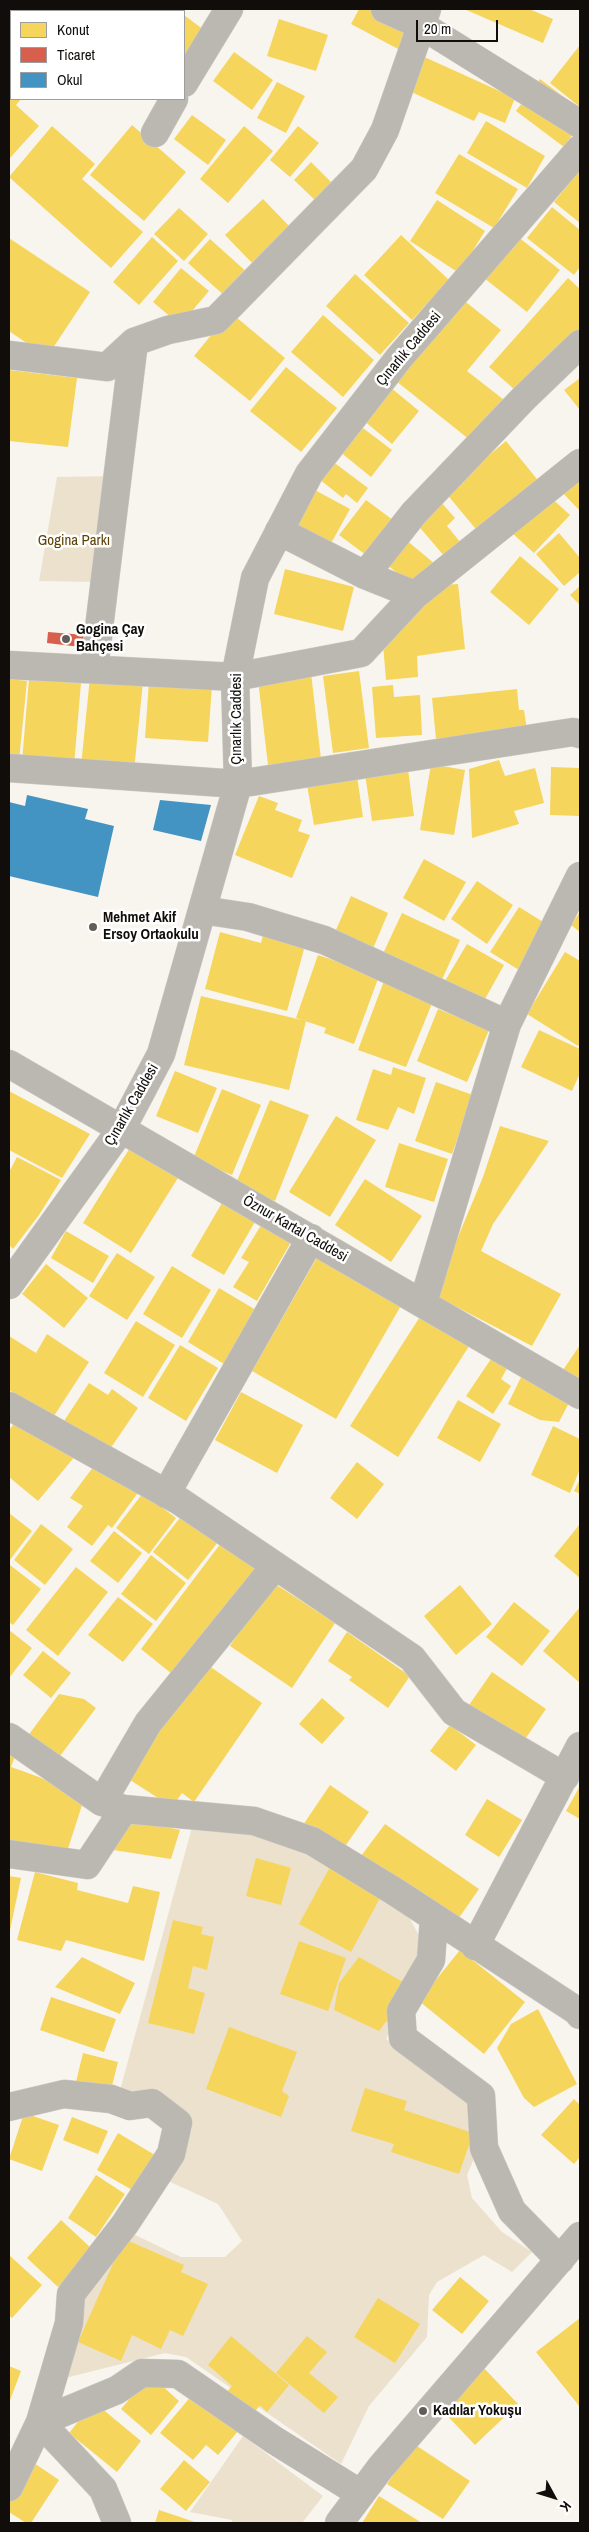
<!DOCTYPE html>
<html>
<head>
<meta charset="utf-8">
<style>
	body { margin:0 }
	#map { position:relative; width:589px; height:2532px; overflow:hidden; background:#f8f5ef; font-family:"Archivo Narrow",sans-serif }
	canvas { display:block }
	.frame { position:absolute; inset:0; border:10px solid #100d0a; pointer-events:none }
	.legend { position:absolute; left:10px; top:10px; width:175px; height:90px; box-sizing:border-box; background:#fff; border:1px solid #9f9e9d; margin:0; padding:6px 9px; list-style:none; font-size:15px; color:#100d0a }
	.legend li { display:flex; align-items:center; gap:10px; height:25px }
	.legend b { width:25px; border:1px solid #9f9e9d }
	.north { position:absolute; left:529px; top:2472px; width:50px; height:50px; -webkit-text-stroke:4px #fff; paint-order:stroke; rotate:129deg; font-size:14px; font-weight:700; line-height:20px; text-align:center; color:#100d0a }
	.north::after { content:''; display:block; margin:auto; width:18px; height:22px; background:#100d0a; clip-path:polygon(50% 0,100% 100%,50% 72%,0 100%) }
	.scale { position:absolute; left:416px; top:20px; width:82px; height:22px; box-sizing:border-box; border:2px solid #100d0a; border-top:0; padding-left:6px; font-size:15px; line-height:18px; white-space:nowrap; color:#100d0a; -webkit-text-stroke:4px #fff; paint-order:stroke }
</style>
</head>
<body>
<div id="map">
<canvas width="589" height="2532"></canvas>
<div class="frame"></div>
<ul class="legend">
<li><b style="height:14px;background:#f6d55c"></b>Konut</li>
<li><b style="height:14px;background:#d6604d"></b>Ticaret</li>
<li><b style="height:14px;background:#4393c3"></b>Okul</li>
</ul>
<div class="north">K</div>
<div class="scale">20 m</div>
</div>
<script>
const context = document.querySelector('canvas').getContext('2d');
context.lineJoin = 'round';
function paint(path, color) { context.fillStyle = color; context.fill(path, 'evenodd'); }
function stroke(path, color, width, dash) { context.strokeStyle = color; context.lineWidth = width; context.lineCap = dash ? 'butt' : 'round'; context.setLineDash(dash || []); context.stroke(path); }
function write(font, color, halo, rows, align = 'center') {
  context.font = font + ' "Archivo Narrow",sans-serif'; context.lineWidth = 5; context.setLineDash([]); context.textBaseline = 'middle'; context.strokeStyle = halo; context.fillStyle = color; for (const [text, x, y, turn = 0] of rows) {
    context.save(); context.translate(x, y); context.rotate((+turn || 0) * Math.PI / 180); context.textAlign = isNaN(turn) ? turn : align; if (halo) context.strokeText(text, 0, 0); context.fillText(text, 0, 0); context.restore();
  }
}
paint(new Path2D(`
	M112,476L96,582L39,581L57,477Z
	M194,1820L253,1826L308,1850L409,1917L422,1941L423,1961L386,2039L474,2100L477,2152L467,2175L472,2198L502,2232L532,2252L512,2272L484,2255L437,2282L429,2295L427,2337L369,2406L341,2464L186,2357L165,2353L65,2378L80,2301L125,2230L181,2257H225L242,2241L218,2204L164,2179L192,2129L169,2101L120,2090Z
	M243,2436L323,2496L302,2523H232V2520L190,2512Z`), '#ece1cc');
paint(new Path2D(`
	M9,9H23L26,11H11V66L9,69Z
	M31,9H57L55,11H35Z
	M107,9H131L129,11H111Z
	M159,9H176L179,11H157Z
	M359,9H422L400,50L351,24Z
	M464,9H529L553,19L543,43Z
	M184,15L208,33L184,62Z
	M279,19L328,35L316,71L267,56Z
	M580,45V107L550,83Z
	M234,52L273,80L252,110L213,81Z
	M420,55L515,98L505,123L479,112L474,121L405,89Z
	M540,79L580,109V124L564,147L516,111Z
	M277,82L305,96L286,133L257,118Z
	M9,85L11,87V99H21L16,105L39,126L9,159Z
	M192,115L226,140L208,165L174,139Z
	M486,121L545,156L527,188L467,153Z
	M132,125L186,172L144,221L90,175Z
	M52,126L95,164L82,179L143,232L111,268L9,177Z
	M244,126L273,151L228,203L200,179Z
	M298,126L319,143L290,177L270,160Z
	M459,154L518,189L494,228L435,193Z
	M311,162L336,187L319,204L294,180Z
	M579,171L580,172V223L554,202Z
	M263,199L291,228L253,264L225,235Z
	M437,200L485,231L459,273L410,241Z
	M552,207L580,230V267L574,275L527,238Z
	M179,208L208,234L184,261L154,234Z
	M401,235L449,280L412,320L364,275Z
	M517,236L560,270L527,312L484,278Z
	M152,237L178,261L139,305L113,282Z
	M9,238L90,292L47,357L9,331Z
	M210,239L249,274L227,298L188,263Z
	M181,268L209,291L180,325L153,302Z
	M355,274L409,323L380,355L326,306Z
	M568,278L580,289V333L523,397L489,367Z
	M462,299L501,330L467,371L508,403L475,444L396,381Z
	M230,312L285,358L250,401L194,356Z
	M323,315L374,360L343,397L291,352Z
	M286,367L337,408L301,452L250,411Z
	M9,370L77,378L68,447L9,441Z
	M580,378V410L564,390Z
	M390,387L419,411L392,444L363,420Z
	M359,425L392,450L371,477L339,451Z
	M506,441L541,484L480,534L445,492Z
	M332,461L368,488L357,503L346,494L343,498L319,479Z
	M580,470V511L560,490Z
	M313,489L350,509L329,547L292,527Z
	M547,494L570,515L534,553L511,532Z
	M366,500L397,523L370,558L339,535Z
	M440,501L455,518L447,526L461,543L445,557L416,523Z
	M559,533L580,558V572L564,586L536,554Z
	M405,539L435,564L416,588L386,564Z
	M520,556L559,589L529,625L490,592Z
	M285,569L354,587L343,631L274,614Z
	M458,584L465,649L417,656L418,677L386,680L383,644L411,620L443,585Z
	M580,586V605L570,595Z
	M359,671L369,748L333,753L323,676Z
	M311,673L321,759L268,765L258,680Z
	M90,677L143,682L134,771L81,766Z
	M9,679L27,681L19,761L9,760Z
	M29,679L81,683L74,765L22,761Z
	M149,681L212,685L208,742L145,738Z
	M393,685L394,697L420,695L422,735L376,738L372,687Z
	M517,689L519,710H524L527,730L436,739L432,698Z
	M499,760L505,776L535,768L544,803L514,811L519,824L472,838L469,769Z
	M431,764L465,770L454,835L420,830Z
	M551,767L580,768V816L550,815Z
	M408,769L414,816L372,821L365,774Z
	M357,776L363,817L314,825L307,785Z
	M259,796L278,803L275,810L302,820L298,831L310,835L292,878L235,855Z
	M424,859L466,882L444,921L403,898Z
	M477,881L513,905L487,944L451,919Z
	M351,896L388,913L369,958L331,941Z
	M519,907L548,925L519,970L490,952Z
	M580,912V932L571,925Z
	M402,913L460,940L439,986L380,960Z
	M264,931L306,942L287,1011L205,989L220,932L261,943Z
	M467,944L504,965L480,1008L442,986Z
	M565,952L580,961V1043L578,1046L527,1014Z
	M318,955L379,976L354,1044L324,1033L326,1028L296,1018Z
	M384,981L433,1001L406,1067L358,1050Z
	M201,996L306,1021L289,1090L184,1065Z
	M438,1009L489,1030L467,1082L417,1061Z
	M539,1030L580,1049V1073L572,1091L521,1067Z
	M393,1067L426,1078L414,1114L398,1107L388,1130L356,1120L373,1069L391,1075Z
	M175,1071L217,1088L198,1133L156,1116Z
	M436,1082L473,1095L452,1154L415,1141Z
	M222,1089L261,1105L232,1175L193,1159Z
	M9,1091L90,1134L62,1178L9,1150Z
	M270,1100L309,1115L275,1201L235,1186Z
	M336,1116L376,1140L330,1217L289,1192Z
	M500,1126L549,1141L493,1224L481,1251L561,1294L532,1346L453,1305L432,1299L483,1177Z
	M133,1143L181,1173L131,1253L83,1223Z
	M399,1143L448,1159L434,1202L385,1187Z
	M17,1157L61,1180L39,1215L13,1249L9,1245V1172Z
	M365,1179L422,1216L391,1262L335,1225Z
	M226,1196L259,1215L224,1275L191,1256Z
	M266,1217L295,1235L257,1301L233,1287L249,1262L241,1258Z
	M66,1231L109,1256L93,1283L51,1258Z
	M117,1253L155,1277L127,1320L89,1296Z
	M319,1254L403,1302L336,1419L252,1371Z
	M46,1264L88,1298L64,1328L22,1294Z
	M172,1266L211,1290L182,1338L143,1314Z
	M219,1288L256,1310L224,1364L188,1342Z
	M423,1312L471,1343L398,1457L350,1426Z
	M136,1321L175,1345L143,1397L104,1373Z
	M47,1334L89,1362L52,1419L9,1390V1336L36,1353Z
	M180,1345L218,1368L186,1421L148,1398Z
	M580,1345V1382L563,1370Z
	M493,1356L509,1365L501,1379L511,1386L493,1414L466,1396Z
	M523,1373L572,1397L559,1422L540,1420L508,1404Z
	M89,1383L108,1395L112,1389L138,1408L108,1452L62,1424Z
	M241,1392L303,1425L277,1473L215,1440Z
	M458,1400L501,1424L480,1462L437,1438Z
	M20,1416L76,1455L38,1501L9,1477V1430Z
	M553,1426L580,1439V1469L570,1493L531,1475Z
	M99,1459L140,1490L112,1528L108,1525L92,1546L67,1527L83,1506L70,1498Z
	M357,1462L384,1484L357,1519L330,1498Z
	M580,1479V1494L574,1491Z
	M143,1493L176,1518L149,1554L116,1528Z
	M9,1513L32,1531L9,1561Z
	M183,1514L218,1542L188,1580L153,1552Z
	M41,1524L73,1549L45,1585L14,1560Z
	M580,1524V1578L554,1556Z
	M114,1531L142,1553L118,1583L90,1561Z
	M221,1543L256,1569L172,1674L141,1649Z
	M151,1555L186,1583L156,1621L121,1594Z
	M10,1565L41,1589L13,1625L9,1622Z
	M76,1567L108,1592L58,1656L26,1630Z
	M272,1582L335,1623L292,1688L230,1646Z
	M460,1585L492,1624L456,1655L424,1616Z
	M118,1597L153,1624L123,1662L88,1635Z
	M514,1602L550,1631L522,1666L486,1637Z
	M580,1607V1683L543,1651Z
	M9,1630L32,1648L9,1678Z
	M347,1632L410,1676L388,1708L349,1680L352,1677L328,1661Z
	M43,1651L71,1673L51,1698L23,1675Z
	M205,1663L262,1703L194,1802L182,1793L172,1807L127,1778Z
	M492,1672L546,1709L521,1745L467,1708Z
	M59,1694L84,1699L96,1708L57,1760L27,1737Z
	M322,1698L345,1718L322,1744L299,1724Z
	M450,1725L476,1745L456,1771L430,1751Z
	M9,1752L16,1754L11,1767L39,1777L84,1799L65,1858L9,1848Z
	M330,1785L369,1812L341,1852L303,1825Z
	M580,1786V1819L566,1811Z
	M487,1799L522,1820L499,1857L465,1835Z
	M125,1818L180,1830L171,1859L107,1849Z
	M385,1824L479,1889L454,1925L358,1860Z
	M256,1858L291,1868L281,1905L246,1896Z
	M330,1867L381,1896L351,1952L299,1924Z
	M35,1872L78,1883L77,1890L128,1903L133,1886L160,1892L144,1961L66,1940L61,1951L17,1940Z
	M9,1876L21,1878L10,1930H9Z
	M173,1920L203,1927L201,1934L214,1937L207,1970L193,1966L188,1988L205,1993L194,2034L148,2023Z
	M299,1941L346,1958L328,2011L280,1994Z
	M460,1950L525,2002L484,2054L419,2001Z
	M82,1957L135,1983L120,2014L55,1987Z
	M359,1957L405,1983L394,2011L379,2031L334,2010L339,1983Z
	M51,1997L116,2019L104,2052L40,2030Z
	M538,2009L577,2084L534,2107L524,2098L497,2048L511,2024Z
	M229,2027L297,2052L282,2091L289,2096L281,2117L206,2089Z
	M83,2053L118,2062L110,2094L75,2086Z
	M365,2088L407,2101L404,2110L473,2133L459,2174L391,2152L394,2144L351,2131Z
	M574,2099L580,2105V2157L574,2164L541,2135Z
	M24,2113L59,2125L42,2171L9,2159Z
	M72,2117L108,2131L98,2154L63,2140Z
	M118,2133L155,2155L134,2191L97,2170Z
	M96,2175L125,2194L96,2237L68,2218Z
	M61,2220L92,2249L58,2287L27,2258Z
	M124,2239L184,2265L181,2272L208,2284L183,2336L170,2330L161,2349L132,2335L121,2361L78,2342Z
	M9,2255L42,2285L12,2318L9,2315Z
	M460,2277L489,2301L462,2334L432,2310Z
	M378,2298L420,2324L395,2363L354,2337Z
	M580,2318V2407L536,2352Z
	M231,2336L289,2385L267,2412L260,2405L249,2419L222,2397L232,2386L208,2365Z
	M307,2336L327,2352L309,2373L338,2397L324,2413L276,2373Z
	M9,2366L21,2371L9,2403Z
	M482,2366L518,2404L475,2445L439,2407Z
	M150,2375L179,2401L151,2435L121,2409Z
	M193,2394L238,2431L218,2455L206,2445L193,2460L160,2433Z
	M94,2402L141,2441L117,2472L69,2433Z
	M414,2444L470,2481L443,2519L387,2484Z
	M184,2460L210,2482L186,2511L160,2489Z
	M34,2463L59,2480L31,2523H26L9,2512V2501Z
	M379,2496L422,2523H362Z
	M159,2510L198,2523H155Z`), '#f6d55c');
paint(new Path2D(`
	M48,632L85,635L81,647L47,643Z`), '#d6604d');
paint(new Path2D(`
	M27,795L88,809L85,819L114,826L98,897L9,876V802L25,806Z
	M160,800L211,805L201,841L153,830Z`), '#4393c3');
const minor = new Path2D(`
	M385,9L421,25L580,124
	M184,83L229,9
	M155,133L174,99
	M9,355L107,367L134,342L168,330L216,320L364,169L385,130L427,9
	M279,531L365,575L415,595
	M365,575L414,513L524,398L580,344
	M9,665L235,677L361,653L415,595L580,463
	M94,669L134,342
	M9,768L238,784L573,732L580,734
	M202,910L248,917L324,940L507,1024
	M9,1064L580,1395
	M9,1285L122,1128L161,1054L238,784L235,677L255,578L309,474L399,358L580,149
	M423,1303L507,1024L580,876
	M9,1406L178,1500L412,1658L454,1712L565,1777
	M166,1494L311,1238
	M9,1737L102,1802L124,1809L254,1821L312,1841L397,1893L577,2011L580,2015
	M102,1802L148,1723L275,1566
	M9,1854L87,1865L124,1809
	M434,1918L431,1960L401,2011L403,2038L481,2096L484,2148L512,2211L560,2260
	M475,1946L580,1746
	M9,2107L64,2094L111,2099L130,2106L152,2103L178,2123L171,2154L125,2224L71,2294L69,2323L40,2422L9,2487
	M117,2523L103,2489L40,2422L117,2390L142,2373L178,2374L274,2440L361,2494
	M339,2523L381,2467L580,2236`);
stroke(minor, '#d2cfcb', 29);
stroke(minor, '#bbb8b2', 28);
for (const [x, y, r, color] of [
	[66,639,5,"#615e5a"],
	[93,927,5,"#615e5a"],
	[423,2411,5,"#615e5a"]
]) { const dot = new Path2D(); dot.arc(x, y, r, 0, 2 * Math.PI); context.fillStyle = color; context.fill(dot); stroke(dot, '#fff', 2); }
write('15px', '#100d0a', '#fff', [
	["Çınarlık Caddesi",409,349,-50],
	["Çınarlık Caddesi",237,719,-90],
	["Çınarlık Caddesi",132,1105,-60],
	["Öznur Kartal Caddesi",295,1229,30]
]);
write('15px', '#5d4205', '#fff', [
	["Gogina Parkı",74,541]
]);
write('bold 15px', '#100d0a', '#fff', [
	["Gogina Çay",76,630],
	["Bahçesi",76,647],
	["Mehmet Akif",103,918],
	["Ersoy Ortaokulu",103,935],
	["Kadılar Yokuşu",433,2411]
], 'left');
</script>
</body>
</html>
